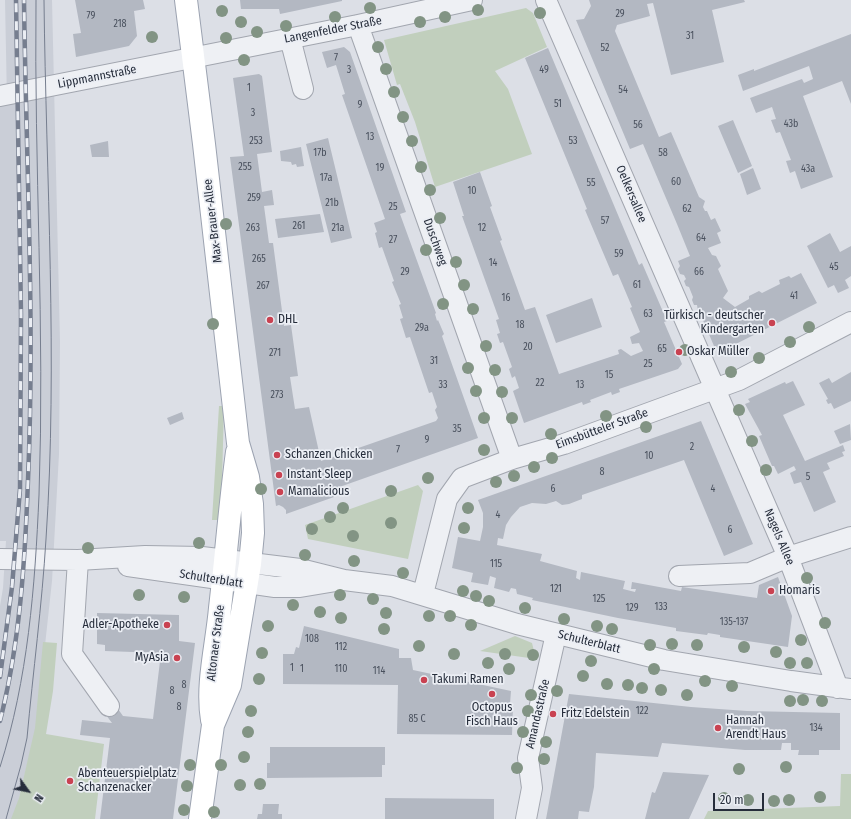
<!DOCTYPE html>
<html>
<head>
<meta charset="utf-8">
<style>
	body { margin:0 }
	#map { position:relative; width:851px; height:819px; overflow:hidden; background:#dcdfe6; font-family:"Fira Sans Condensed",sans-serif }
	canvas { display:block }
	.north { position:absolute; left:8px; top:771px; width:40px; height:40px; -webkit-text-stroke:3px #ebeef4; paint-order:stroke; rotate:123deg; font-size:11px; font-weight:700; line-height:16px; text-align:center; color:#262d3b }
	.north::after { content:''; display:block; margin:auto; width:14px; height:18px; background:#262d3b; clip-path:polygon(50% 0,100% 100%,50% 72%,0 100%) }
	.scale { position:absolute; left:713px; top:793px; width:51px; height:18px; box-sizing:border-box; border:2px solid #262d3b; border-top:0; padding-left:5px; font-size:12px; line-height:14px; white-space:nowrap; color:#262d3b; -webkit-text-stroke:3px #ebeef4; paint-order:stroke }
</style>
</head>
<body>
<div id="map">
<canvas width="851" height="819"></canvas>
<div class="north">N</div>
<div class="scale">20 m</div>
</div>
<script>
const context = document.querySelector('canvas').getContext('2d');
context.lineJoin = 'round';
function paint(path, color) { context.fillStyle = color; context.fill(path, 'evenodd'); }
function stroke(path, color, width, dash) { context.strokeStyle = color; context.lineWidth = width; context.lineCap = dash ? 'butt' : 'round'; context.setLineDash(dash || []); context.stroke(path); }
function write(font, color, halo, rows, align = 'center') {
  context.font = font + ' "Fira Sans Condensed",sans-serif'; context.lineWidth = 3.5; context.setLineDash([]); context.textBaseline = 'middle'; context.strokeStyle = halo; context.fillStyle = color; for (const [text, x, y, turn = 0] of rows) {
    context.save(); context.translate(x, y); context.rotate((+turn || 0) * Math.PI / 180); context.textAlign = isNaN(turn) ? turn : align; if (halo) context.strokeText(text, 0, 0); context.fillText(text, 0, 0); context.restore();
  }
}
paint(new Path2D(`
	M5,0H52L60,342L59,454L52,581L36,728L14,819H0V606L3,588L6,541H0V104L7,102Z`), '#caced7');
paint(new Path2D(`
	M526,8L533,13L547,47L495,71L508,89L532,154L435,187L415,122L400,84L397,85L384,40Z
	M219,406H224L221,520H212Z
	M418,485L423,491L408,559L308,539L305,525Z
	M515,636L532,643L536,659L480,651Z
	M43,642L57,643L53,691L46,734L104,744L95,819H11L19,798L35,728Z
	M841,774H851V819H704L708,811L840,806Z`), '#c1cfbd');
paint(new Path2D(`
	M75,0H143L145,9L134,11L137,36L129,46L76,57L73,34L81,33Z
	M240,0H342V1L280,14L279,9H241Z
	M589,0H744L745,2L712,10L724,62L671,75L653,3L647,4L650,16L617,25L615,31L659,137L671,132L699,197L705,201L703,207L705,211H707L711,220L715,218L721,231L717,233L721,243L708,248L712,255L716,256L721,266L718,269L728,291L723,298L735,307L749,299V296L759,291L762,293L780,284L779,280L789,276L791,278L801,273L817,303L724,350L719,349L714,346L702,318L699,317L697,305H694L692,300L693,297L689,287L686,286L684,281L686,279L684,275L680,274L678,269L680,266L678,261L690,256L677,224L643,144L630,149L576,20L584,19L591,6Z
	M851,34V104L842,81L803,96L833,177L801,189L795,171L790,173L786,161L791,160L780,132L776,133L771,120L776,119L772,107L756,113L750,98L802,79L804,83L813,79L809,66L743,91L738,75L754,69V71Z
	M344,47L350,52L406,212L400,214L436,313L435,314L437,321L438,320L444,334L442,336L478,438L331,490L334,497L286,514V510L283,507L279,505L276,506L230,157L244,156L233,78L259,74L262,76L272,152L257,154L262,192L272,190L274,205L264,206L269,243H273L284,326L291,325L298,376L290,377L295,409L309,407L321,461L436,421L438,418L435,410L437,407L432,392L429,393L410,337L406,338L400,319L403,318L399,305L401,304L392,282L394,281L382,247L379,248L375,233L377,232L374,223L385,219L342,95L345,94L336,65L327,68L322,52Z
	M548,48L639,265L642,263L667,321L664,322L682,364L678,369L619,389L620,392L612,395L611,392L590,400L591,402L583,405L582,402L524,423L513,391L519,388L515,376L512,378L509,369L512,367L503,342L500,343L497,334L500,333L496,320L499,319L462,216H464L453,182L480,172L492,206L490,207L502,240L500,241L525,310L535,307L559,374L619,354L618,350L621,349L631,356L643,351L639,343L632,344L630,337L640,332L630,308L632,307L618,274L613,276L585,210L587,209L525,58Z
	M733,120L752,166L738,173L718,126Z
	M328,138L352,238L331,243L306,144Z
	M108,141L109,157H92L90,145Z
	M301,147L304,166L297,167L296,164L292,165L291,162L281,161L280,151Z
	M753,168L761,189L747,195L740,174Z
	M320,214L324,232L278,238L275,219Z
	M830,233L840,252L851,246V276L845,280L849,288L838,293L834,285L828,288L807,246Z
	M592,298L602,327L556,343L546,315Z
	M851,372V401L834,409L831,403L828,404L826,400L828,399L819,383L829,378L832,383Z
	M793,381L805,405L783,415L805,461L843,445L845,451L842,452L844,456L827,463L830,469L823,472L836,502L814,512L801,482L794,484L790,473L796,470L794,466L778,474L774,466H772L759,436L762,435L745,404L750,402L748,399L785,382L786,384Z
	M182,412L184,419L170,425L167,418Z
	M701,421L753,544L724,556L684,460L582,495V499L569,504L562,505L556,501L546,504L532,503L520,507L511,517L506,525L503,539L498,538L497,545L542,554L540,561L577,571L576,578L580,580L581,572L625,581L623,589L635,592L636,589H631L632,582L681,591L682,587L757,598L759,585L778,577L792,616L788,647L720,637V635L708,633L707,635L676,631V628L618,618L532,600L533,598L517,594L516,589L511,588L509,592L494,588L496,578L490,576L488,585L471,582L473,573L452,568L458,537L480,541L483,527V513L478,500Z
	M850,424L851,440L840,444L834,431Z
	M97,613L179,615V641L195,643L173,819H100L110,738L80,735L82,720L112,723L103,711L113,702L123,716L153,719L161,653L105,651V645L97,644Z
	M304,626L399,649V658H411L413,670L511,691L510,704H513L512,735L397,734L398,685L283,684V654H294L296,647L299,648Z
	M569,694L691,707L747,711L840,713V750H819V755H798L799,750H791V743H782L781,750H745L662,743L658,757L596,753L594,787L589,812L579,811L578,819H546Z
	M270,747H385V765H382V777L267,778V763H270Z
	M663,772L709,775L689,819H645L652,792L655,793Z
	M385,798L494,799V819H385Z
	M263,804H279L278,814H282V819H257L258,814H262Z`), '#b3b8c2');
const minor = new Path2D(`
	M546,0L788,557L838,688
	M358,25L512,459
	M290,38L303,89
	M0,96L358,25L472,0
	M0,559L78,560L145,556L202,557L300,569L344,580L392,586L517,624L664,660L791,681L851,689
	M78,560L72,654L109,706
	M128,566L275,587H300L336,581
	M679,576L750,573L788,557L851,537
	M423,594L447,499L462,478L512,459L564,444L739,380L851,322
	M526,819L532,788L528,758L556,634`);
const major = new Path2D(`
	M186,0L204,144L238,443L248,477L252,504L253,533L250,564L230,685L213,725L200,819
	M212,720C206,684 217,644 220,608C226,556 230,504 237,452`);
stroke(minor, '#a2a6af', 22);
stroke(major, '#9ca3b1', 24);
stroke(minor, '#eef0f4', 20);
stroke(major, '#fff', 22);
stroke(new Path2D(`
	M0,767C28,679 35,587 39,495C45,330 34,165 36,0
	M6,819L21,765L27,738C33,672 42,605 46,539C58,361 46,178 44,0`), '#767e8f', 1);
const rail = new Path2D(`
	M0,677L12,587L20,489L21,314L16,0
	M0,721C20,643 25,561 28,480C35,320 26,160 24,0`);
stroke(rail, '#767e8f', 4.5);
stroke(rail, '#ebeef4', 3, [9]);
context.fillStyle = '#829484';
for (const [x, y] of [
	[370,8],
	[478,10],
	[222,11],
	[540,13],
	[335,17],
	[445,17],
	[241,22],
	[420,22],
	[286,26],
	[257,32],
	[152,37],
	[226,38],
	[378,47],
	[244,60],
	[386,69],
	[394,92],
	[403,117],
	[412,141],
	[421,167],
	[430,190],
	[440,218],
	[226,224],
	[426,250],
	[456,262],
	[464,285],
	[443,304],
	[473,309],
	[213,324],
	[809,327],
	[790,342],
	[486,346],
	[685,350],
	[759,358],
	[468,368],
	[495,370],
	[731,372],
	[476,391],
	[502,392],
	[739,410],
	[606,416],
	[484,418],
	[512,418],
	[646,427],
	[551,434],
	[752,441],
	[484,450],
	[552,458],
	[534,467],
	[766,470],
	[514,476],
	[428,478],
	[496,482],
	[261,489],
	[391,491],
	[343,508],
	[468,508],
	[330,517],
	[391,523],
	[464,528],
	[312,529],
	[353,536],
	[199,543],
	[88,548],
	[305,555],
	[354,561],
	[403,573],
	[807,578],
	[463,591],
	[139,595],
	[340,595],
	[476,596],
	[184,597],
	[373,599],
	[489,601],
	[293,605],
	[525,608],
	[320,612],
	[386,613],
	[429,616],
	[450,616],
	[341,618],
	[564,619],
	[825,623],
	[471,625],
	[268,626],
	[597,626],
	[384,629],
	[612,629],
	[801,640],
	[672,644],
	[650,645],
	[697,645],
	[419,646],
	[744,647],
	[776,652],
	[262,653],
	[454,654],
	[505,654],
	[533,655],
	[591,661],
	[488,663],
	[790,663],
	[807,663],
	[509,669],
	[654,669],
	[583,676],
	[259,679],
	[705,681],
	[607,684],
	[628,685],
	[732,686],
	[642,688],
	[661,690],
	[557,691],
	[531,695],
	[687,695],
	[803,700],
	[790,701],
	[822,701],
	[251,711],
	[528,711],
	[248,732],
	[523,732],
	[546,742],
	[244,757],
	[544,759],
	[190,765],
	[221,765],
	[786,767],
	[517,768],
	[739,769],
	[260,784],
	[240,785],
	[187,786],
	[820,797],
	[724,798],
	[748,800],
	[789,800],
	[774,801],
	[184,810],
	[214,812]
]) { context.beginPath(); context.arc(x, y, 6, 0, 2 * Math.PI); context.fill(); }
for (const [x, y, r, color] of [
	[270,320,4,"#c94251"],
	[772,323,4,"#c94251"],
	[679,352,4,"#c94251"],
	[277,455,4,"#c94251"],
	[279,475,4,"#c94251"],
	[280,492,4,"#c94251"],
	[771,591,4,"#c94251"],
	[167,625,4,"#c94251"],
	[177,658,4,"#c94251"],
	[424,680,4,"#c94251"],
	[492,694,4,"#c94251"],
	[553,714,4,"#c94251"],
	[718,728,4,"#c94251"],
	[70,781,4,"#c94251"]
]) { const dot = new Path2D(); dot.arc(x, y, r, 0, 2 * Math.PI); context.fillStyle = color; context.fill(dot); stroke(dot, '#ebeef4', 1.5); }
write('10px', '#49505d', null, [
	["29",620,14],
	["79",91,16],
	["218",120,24],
	["31",690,36],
	["52",605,48],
	["7",336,58],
	["3",349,70],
	["49",544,70],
	["1",249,88],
	["54",623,90],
	["51",558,104],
	["9",360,105],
	["3",253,113],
	["43b",791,124],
	["56",638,125],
	["13",370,137],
	["253",256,141],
	["53",573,141],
	["17b",320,153],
	["58",663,153],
	["255",245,167],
	["19",380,168],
	["43a",808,169],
	["17a",326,178],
	["60",676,182],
	["55",591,183],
	["10",472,191],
	["259",254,198],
	["21b",332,203],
	["25",393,207],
	["62",687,209],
	["57",605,221],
	["261",299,226],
	["263",253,228],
	["21a",338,228],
	["12",482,228],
	["64",701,238],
	["27",393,240],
	["59",619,254],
	["265",259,259],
	["14",493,263],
	["45",834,267],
	["29",405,272],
	["66",699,272],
	["61",637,285],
	["267",263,286],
	["41",794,296],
	["16",506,298],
	["63",648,314],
	["18",520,325],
	["29a",422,328],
	["20",528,347],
	["65",662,349],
	["271",275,353],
	["31",434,361],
	["25",648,364],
	["15",609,375],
	["22",540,383],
	["33",443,385],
	["13",580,385],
	["273",277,395],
	["35",457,429],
	["9",427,440],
	["2",692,447],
	["7",398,450],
	["10",649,456],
	["8",602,472],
	["5",808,477],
	["6",553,489],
	["4",713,489],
	["4",498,515],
	["6",730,530],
	["115",496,564],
	["121",556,589],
	["125",599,599],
	["133",661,607],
	["129",632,608],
	["135-137",734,622],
	["108",312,639],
	["112",341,647],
	["1",292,668],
	["1",302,669],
	["110",341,669],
	["114",379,671],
	["8",184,685],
	["8",172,691],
	["8",179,707],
	["122",642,711],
	["85 C",417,719],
	["134",816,728]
]);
write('12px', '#262d3b', '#ebeef4', [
	["Langenfelder Straße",333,30,-11],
	["Lippmannstraße",97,77,-11],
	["Oelkersallee",631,194,67],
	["Max-Brauer-Allee",213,221,-97],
	["Duschweg",435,242,70],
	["Eimsbütteler Straße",602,429,-20],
	["Nagels Allee",779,537,67],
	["Schulterblatt",211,579,9],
	["Schulterblatt",589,642,14],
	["Altonaer Straße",216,643,-83],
	["Amandastraße",538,714,-77]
]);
write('12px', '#262d3b', '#ebeef4', [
	["Türkisch - deutscher",764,316,"right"],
	["Kindergarten",764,330,"right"],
	["DHL",278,320],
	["Oskar Müller",687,352],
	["Schanzen Chicken",285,455],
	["Instant Sleep",287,475],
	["Mamalicious",288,492],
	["Homaris",779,591],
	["Adler-Apotheke",159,625,"right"],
	["MyAsia",169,658,"right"],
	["Takumi Ramen",432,680],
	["Octopus",492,708,"center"],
	["Fisch Haus",492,722,"center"],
	["Fritz Edelstein",561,714],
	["Hannah",726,721],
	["Arendt Haus",726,735],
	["Abenteuerspielplatz",78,774],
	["Schanzenacker",78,788]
], 'left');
</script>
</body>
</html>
